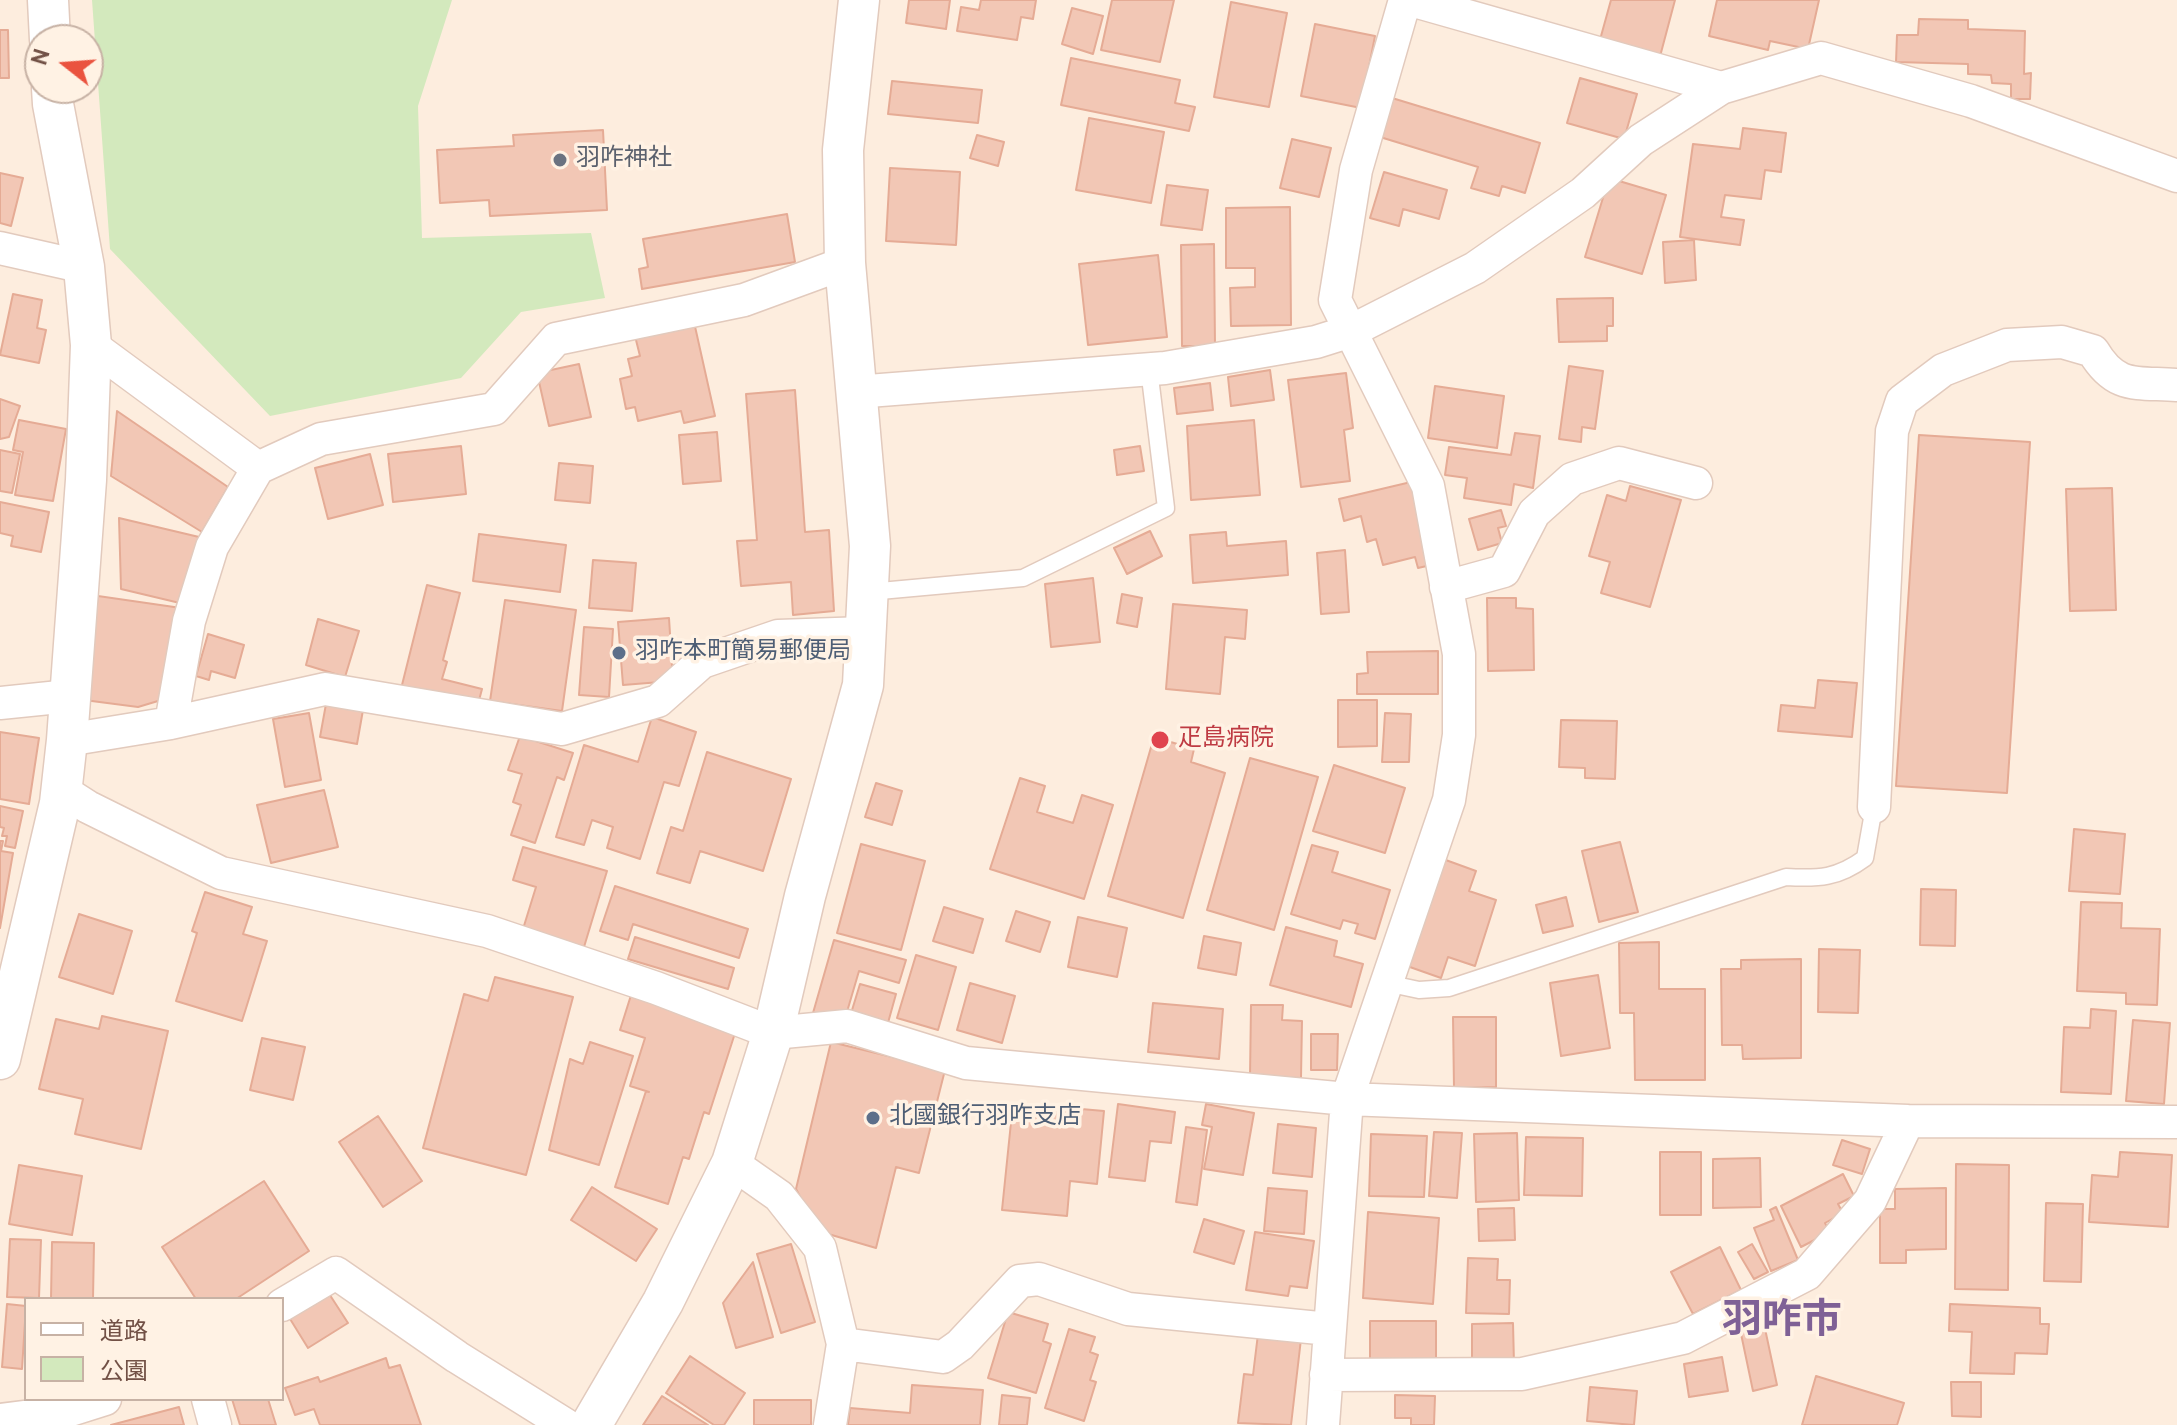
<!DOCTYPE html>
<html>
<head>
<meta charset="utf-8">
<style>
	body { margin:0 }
	#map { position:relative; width:2177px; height:1425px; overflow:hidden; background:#fdedde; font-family:Overpass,"Noto Sans JP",sans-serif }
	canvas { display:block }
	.legend { position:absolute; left:24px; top:1297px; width:260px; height:104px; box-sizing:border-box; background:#fff2e4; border:2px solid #c7b2a5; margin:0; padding:10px 14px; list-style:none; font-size:24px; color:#725146 }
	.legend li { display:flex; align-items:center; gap:16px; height:40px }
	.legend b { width:40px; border:2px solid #c7b2a5 }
	.north { position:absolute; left:24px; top:24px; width:80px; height:80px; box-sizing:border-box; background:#fff2e4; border:2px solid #c7b2a5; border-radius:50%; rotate:287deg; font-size:22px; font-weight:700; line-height:32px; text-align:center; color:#725146 }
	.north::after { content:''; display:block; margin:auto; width:28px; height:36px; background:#ea533f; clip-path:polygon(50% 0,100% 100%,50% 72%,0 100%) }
</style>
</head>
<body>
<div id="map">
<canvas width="2177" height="1425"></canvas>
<ul class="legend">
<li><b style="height:10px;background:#fff"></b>道路</li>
<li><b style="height:22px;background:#d3e9bd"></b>公園</li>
</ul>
<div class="north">N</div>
</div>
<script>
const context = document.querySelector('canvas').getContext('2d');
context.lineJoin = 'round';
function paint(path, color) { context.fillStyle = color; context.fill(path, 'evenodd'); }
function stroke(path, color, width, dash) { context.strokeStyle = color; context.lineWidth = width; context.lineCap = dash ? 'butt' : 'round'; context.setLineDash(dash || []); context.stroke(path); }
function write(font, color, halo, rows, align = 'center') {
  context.font = font + ' Overpass,"Noto Sans JP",sans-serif'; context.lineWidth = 7; context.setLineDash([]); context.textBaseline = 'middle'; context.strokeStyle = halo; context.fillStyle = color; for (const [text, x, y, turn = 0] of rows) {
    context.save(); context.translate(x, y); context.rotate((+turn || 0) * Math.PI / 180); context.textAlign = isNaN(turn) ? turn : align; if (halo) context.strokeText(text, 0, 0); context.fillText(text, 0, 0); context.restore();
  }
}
paint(new Path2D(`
	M92,0H452L418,106L422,238L591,233L605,298L521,312L461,378L270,416L110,249Z`), '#d3e9bd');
const building = new Path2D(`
	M909,0H950L946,29L906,23Z
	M981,0H1036L1033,19L1021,17L1017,40L957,31L961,7L979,10Z
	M1112,0H1174L1160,62L1101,50Z
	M1611,0H1675L1658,64L1598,47Z
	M1717,0H1819L1808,49L1770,41L1768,50L1709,36Z
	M1231,2L1287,13L1269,107L1214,97Z
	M1072,8L1103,16L1093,54L1062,44Z
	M1919,19L1968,20V29L2025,31L2024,74L2031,73L2030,99H2011V84L1992,83L1991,75L1968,74V64L1896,62L1897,35H1918Z
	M1315,24L1375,36L1361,108L1301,96Z
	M0,30H8L9,78H0Z
	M1071,58L1180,80L1175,103L1195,107L1189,131L1061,105Z
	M1580,78L1637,94L1624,139L1567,123Z
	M892,81L982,90L978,123L888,114Z
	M1392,98L1540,143L1525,193L1502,186L1499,196L1471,188L1478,167L1380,137Z
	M1089,118L1164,132L1151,203L1076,190Z
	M1743,128L1786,133L1781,172L1765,170L1761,199L1725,195L1721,217L1744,220L1740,245L1680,237L1693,144L1740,149Z
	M603,130L607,210L490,216L489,200L440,203L437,150L514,146L513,135Z
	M977,135L1004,142L998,166L970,158Z
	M1292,139L1331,148L1319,197L1280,188Z
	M890,168L960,172L956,245L886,241Z
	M1384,172L1447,190L1439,219L1403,209L1399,226L1370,218Z
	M0,173L23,178L11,226L0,223Z
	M1609,178L1666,195L1642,274L1585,257Z
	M1167,185L1208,190L1202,230L1161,225Z
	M1290,207L1291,325L1231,326L1230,288L1255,287V268H1226V208Z
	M787,214L795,262L642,289L639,269L648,267L643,239Z
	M1694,240L1696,280L1665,283L1663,242Z
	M1214,244L1215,346H1182L1181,245Z
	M1158,255L1167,337L1088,345L1079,264Z
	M13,294L42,300L37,328L46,330L39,363L0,355Z
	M1613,298V326H1607V341L1559,342L1557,299Z
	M694,322L715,416L684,423L681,411L638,421L635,407L626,409L620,379L632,376L628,359L640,356L635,336Z
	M579,364L591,417L549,426L537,373Z
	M1569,366L1603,371L1595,429L1582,427L1581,442L1559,439Z
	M1270,370L1274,400L1231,406L1228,377Z
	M1346,373L1353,428L1344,430L1350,481L1301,487L1288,380Z
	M1210,383L1213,410L1177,414L1174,388Z
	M1435,386L1504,396L1497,448L1428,438Z
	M795,390L805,532L829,530L834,611L793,615L791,582L741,586L737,541L757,540L746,394Z
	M0,399L20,406L9,437L0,439Z
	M117,411L228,487L202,532L111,476Z
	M19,420L66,429L53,501L15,495L23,452L13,450Z
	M1254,420L1260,495L1191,500L1187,426Z
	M717,432L721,481L683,484L679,435Z
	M1515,433L1540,436L1533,488L1514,484L1511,505L1464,498L1467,478L1445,475L1449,447L1511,455Z
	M1919,435L2030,442L2007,793L1896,786Z
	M461,446L466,494L393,502L388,454Z
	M1140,446L1144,471L1117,475L1114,450Z
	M0,450L20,454L12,493L0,491Z
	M370,454L383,505L328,519L315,468Z
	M559,463L593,466L590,503L555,500Z
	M1411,482L1431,565L1418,568L1415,557L1383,565L1376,539L1367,542L1361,516L1344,521L1339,499Z
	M1630,486L1681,500L1650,607L1601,593L1610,562L1589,556L1607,495L1626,501Z
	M2112,488L2116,610L2070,611L2066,489Z
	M0,502L49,512L41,552L11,546L13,536L0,533Z
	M1501,510L1506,526L1498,528L1502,543L1478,550L1469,519Z
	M119,518L199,537L184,604L121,589Z
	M1150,531L1162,556L1127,574L1114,548Z
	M1226,532L1227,546L1286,541L1288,575L1193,583L1190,535Z
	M479,534L566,545L560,592L473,581Z
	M1345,550L1349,612L1321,614L1317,553Z
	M593,560L636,563L632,611L589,608Z
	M1093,578L1100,642L1051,647L1045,584Z
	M427,585L460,593L443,660L447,662L442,679L482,689L477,708L401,689Z
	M1122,594L1142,598L1137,627L1117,623Z
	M98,596L181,608L168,698L138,707L84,700Z
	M1487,598H1516V608L1533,609L1534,670L1488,671Z
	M505,600L576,610L562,711L490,701Z
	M1173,604L1247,610L1245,639L1225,637L1220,694L1166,689Z
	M669,618L673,681L623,685L618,622Z
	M318,619L359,631L345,677L306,665Z
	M584,627L613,629L609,697L579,695Z
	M208,634L244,645L235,678L211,671L209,680L196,676Z
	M1438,651V694H1357V674L1368,673L1367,652Z
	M1818,680L1857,683L1852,737L1778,731L1781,705L1815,708Z
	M1338,700H1377V746L1338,747Z
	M326,704L363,710L357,744L320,737Z
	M309,713L321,780L285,787L273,719Z
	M1385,713L1411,714L1409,762H1382Z
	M652,717L696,732L679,786L664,782L640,859L607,848L613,827L592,820L584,845L556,837L584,745L638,762Z
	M1561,720L1617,721L1615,779L1585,778V768L1559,767Z
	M0,732L39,738L29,804L0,799Z
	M520,736L573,753L564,780L557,777L535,843L511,835L521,805L513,802L522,774L508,770Z
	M1154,737L1194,749L1191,762L1225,773L1183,918L1108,896Z
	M707,752L791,779L763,871L700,851L690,883L657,873L671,827L683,831Z
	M1250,758L1318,777L1274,930L1207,910Z
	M1334,765L1405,788L1385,853L1313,831Z
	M1020,778L1045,786L1037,812L1073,823L1082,795L1113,805L1084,899L990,869Z
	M876,783L902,791L892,825L865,817Z
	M324,790L338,847L271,863L257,805Z
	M0,806L23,811L15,848L5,846L7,836H2L4,828L0,827Z
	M2074,829L2125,834L2120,894L2069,891Z
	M0,841H3L1,851L13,853L0,928Z
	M1620,842L1638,912L1599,922L1582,851Z
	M861,844L925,861L901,950L837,933Z
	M1312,845L1338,852L1332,872L1390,890L1375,939L1355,933L1358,924L1343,920L1340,929L1291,914Z
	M523,847L607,871L584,947L523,929L536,887L513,880Z
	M1443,859L1476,871L1469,891L1496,900L1475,966L1448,957L1441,978L1407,966Z
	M615,886L748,929L739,958L633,924L628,940L600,931Z
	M1921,889L1956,890L1955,946L1920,945Z
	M205,892L252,907L243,934L267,941L242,1021L176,1001L197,933L192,931Z
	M1566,897L1573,926L1543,933L1536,905Z
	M2081,902L2122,903L2121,928L2160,929L2157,1005L2126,1004V993L2077,991Z
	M944,907L983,919L973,953L933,941Z
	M1016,911L1050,922L1040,952L1006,941Z
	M79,914L132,931L113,994L59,977Z
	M1078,917L1127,928L1117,977L1068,967Z
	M1286,927L1337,941L1334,956L1363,964L1351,1007L1270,985Z
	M1204,936L1241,943L1236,975L1198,968Z
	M635,937L734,968L728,989L628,959Z
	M834,940L906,960L899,983L859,971L844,1022L813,1013Z
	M1659,942V989H1705V1080H1635L1634,1013H1620L1619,943Z
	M1819,949L1860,950L1858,1013L1818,1012Z
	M916,955L956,967L938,1030L897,1018Z
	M1801,959V1058L1743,1059L1742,1045H1722L1721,969H1741V960Z
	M1598,975L1610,1048L1561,1056L1550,983Z
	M495,977L573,997L526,1175L423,1148L464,994L488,1001Z
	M970,983L1015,996L1002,1043L957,1030Z
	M860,984L896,994L886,1030L849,1020Z
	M632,992L736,1030L709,1114L704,1112L689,1159L683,1157L668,1204L615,1187L646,1091L649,1092L630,1086L645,1038L620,1030Z
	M1153,1003L1223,1009L1219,1059L1148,1052Z
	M1251,1005H1283L1282,1020L1302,1021L1301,1078L1250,1077Z
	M2091,1009L2116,1011L2111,1094L2061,1092L2064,1027L2090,1028Z
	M102,1016L168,1031L141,1149L75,1134L83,1099L39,1089L56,1019L99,1029Z
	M1453,1017H1496V1087L1454,1088Z
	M2133,1020L2170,1023L2164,1104L2126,1101Z
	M1311,1034H1338L1337,1070H1311Z
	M262,1038L305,1047L293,1100L250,1090Z
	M590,1042L633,1056L599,1165L549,1150L570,1059L583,1064Z
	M831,1042L945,1070L919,1173L896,1167L876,1248L818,1231L796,1189Z
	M1013,1103L1104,1111L1097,1184L1070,1181L1067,1216L1002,1210Z
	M1118,1104L1175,1112L1171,1143L1150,1141L1145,1181L1109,1177Z
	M1206,1104L1254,1113L1243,1175L1204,1169L1212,1127L1202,1125Z
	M378,1116L422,1181L383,1207L339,1142Z
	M1278,1124L1316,1128L1312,1177L1273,1173Z
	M1186,1127L1207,1130L1197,1205L1176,1202Z
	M1434,1132L1462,1133L1457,1198L1429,1196Z
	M1517,1133L1519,1200L1476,1202L1474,1134Z
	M1371,1134L1427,1136L1424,1197L1369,1196Z
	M1526,1137L1583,1138L1582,1196L1524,1195Z
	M1842,1140L1870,1149L1862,1174L1833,1165Z
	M1660,1152H1701V1215H1660Z
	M2120,1152L2172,1155L2168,1227L2089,1222L2092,1175L2118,1177Z
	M1760,1158L1761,1207L1713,1208V1159Z
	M1956,1164L2009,1165L2008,1290L1955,1289Z
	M19,1165L82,1176L72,1235L9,1224Z
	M1843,1174L1854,1196L1838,1204L1843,1213L1825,1223L1830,1232L1801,1247L1781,1206Z
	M264,1181L309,1251L236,1299H196L162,1247Z
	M592,1187L657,1229L636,1261L571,1220Z
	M1268,1188L1307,1191L1304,1234L1264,1231Z
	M1946,1188V1249L1906,1250V1263H1880V1209H1895V1189Z
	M2046,1203L2083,1204L2081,1282L2044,1281Z
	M1776,1207L1798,1260L1771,1271L1754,1228L1774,1220L1770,1210Z
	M1514,1208L1515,1240L1479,1241L1478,1209Z
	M1368,1212L1439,1218L1433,1304L1363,1298Z
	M1204,1219L1244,1231L1234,1264L1194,1252Z
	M1255,1232L1314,1241L1307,1288L1290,1286L1288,1296L1246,1290Z
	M10,1239L41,1240L39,1298L7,1297Z
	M52,1242L94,1243L93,1299H51Z
	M791,1244L815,1322L781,1333L757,1254Z
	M1752,1244L1768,1272L1754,1279L1738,1252Z
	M1720,1247L1741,1290L1693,1314L1671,1272Z
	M1468,1258L1498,1259L1497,1280H1510L1509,1314L1466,1313Z
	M753,1262L773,1337L736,1348L723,1303Z
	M326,1289L348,1323L308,1348L287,1314Z
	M7,1304L26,1306L22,1369L2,1367Z
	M1950,1304L2040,1308V1324H2049L2047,1354L2015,1353L2014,1374L1970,1373L1972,1332L1949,1331Z
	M1008,1312L1048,1324L1043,1341L1051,1344L1036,1393L988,1378Z
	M1370,1321H1436V1370H1370Z
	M1513,1323L1514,1364L1472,1365V1324Z
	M1764,1324L1777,1385L1753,1391L1740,1329Z
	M1069,1329L1095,1337L1090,1352L1098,1355L1090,1380L1096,1382L1084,1421L1045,1408Z
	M1258,1334L1301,1339L1291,1425L1238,1423L1244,1374L1253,1375Z
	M690,1356L745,1393L724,1425H714L666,1393Z
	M1722,1357L1728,1391L1689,1397L1684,1364Z
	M386,1358L389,1368L400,1365L421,1425H320L314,1409L295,1415L285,1388L318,1377L320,1382Z
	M1816,1376L1904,1403L1897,1425H1802Z
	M1951,1382H1981V1417L1952,1416Z
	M912,1385L983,1390L980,1425H848L850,1408L910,1413Z
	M1590,1387L1637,1391L1634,1425L1587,1421Z
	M1002,1395L1030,1398L1027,1425H999Z
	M1395,1395L1435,1396L1434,1425H1411V1418H1395Z
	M662,1396L708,1425H643Z
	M232,1399H268L276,1425H240Z
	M754,1400H811V1425H754Z
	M179,1407L184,1425H111Z`);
paint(building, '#f2c7b5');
stroke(building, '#e5ab95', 2);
const service = new Path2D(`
	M869,592L1023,578L1166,508L1149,369
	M1386,983L1419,990L1449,988L1786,877C1819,879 1838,878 1865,858L1874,807`);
const minor = new Path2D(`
	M1411,0L1721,88L1821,58L1971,101L2177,176
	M0,248L84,267
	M91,345L258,468L321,439L494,409L556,339L744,300L845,263
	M855,392L1165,368L1316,342L1351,331L1475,268L1583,193L1641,140L1721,88
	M1446,587L1504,571L1534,513L1572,479L1619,463L1696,483
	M0,703L69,696
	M171,723L189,621L212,547L258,468
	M67,740L171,723L325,689L562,729L658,701L702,662L778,636L865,633
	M60,789L88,807L221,873L487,931L656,988L773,1033L847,1026L966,1063L1347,1099L1908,1121L2177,1122
	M1874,807L1892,431L1902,401L1943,370L2007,345L2062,342L2093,351C2116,390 2137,382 2177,385
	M732,1163L779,1196L820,1248L843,1344L830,1425
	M282,1305L336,1273L457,1357L566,1425
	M843,1344L943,1357L960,1345L1020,1281L1039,1279L1128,1309L1329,1329
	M1326,1375L1522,1374L1683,1338L1807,1274L1870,1201L1908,1121
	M208,1399L215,1425
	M0,1420L64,1412L105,1399
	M1323,1425L1347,1099L1449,800L1459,735V654L1428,486L1335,300L1356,170L1405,0`);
const tertiary = new Path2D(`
	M48,0L50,40
	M0,1059L60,803L67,740L86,480L91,345L84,267L53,104L52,88
	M591,1425L663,1302L732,1163L773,1033L805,896L863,685L870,546L845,263L843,150L859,0`);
stroke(service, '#e2cabd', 19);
stroke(minor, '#e2cabd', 35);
stroke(tertiary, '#e2cabd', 43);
stroke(service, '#fff', 16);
stroke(minor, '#fff', 32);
stroke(tertiary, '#fff', 40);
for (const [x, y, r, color] of [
	[560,160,8,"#6b7280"],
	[619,653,8,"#5c6f8a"],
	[1160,740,10,"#e0444e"],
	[873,1118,8,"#5c6f8a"]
]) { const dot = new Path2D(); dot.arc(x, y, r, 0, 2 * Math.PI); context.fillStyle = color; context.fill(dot); stroke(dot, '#fff2e4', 3); }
write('24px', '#5b616d', '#fff2e4', [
	["羽咋神社",576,160]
], 'left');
write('24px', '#4e5e75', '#fff2e4', [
	["羽咋本町簡易郵便局",635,653],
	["北國銀行羽咋支店",889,1118]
], 'left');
write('24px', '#be3a42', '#fff2e4', [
	["疋島病院",1178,740]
], 'left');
write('bold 40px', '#7f6196', '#fff2e4', [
	["羽咋市",1782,1324]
]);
</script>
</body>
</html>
